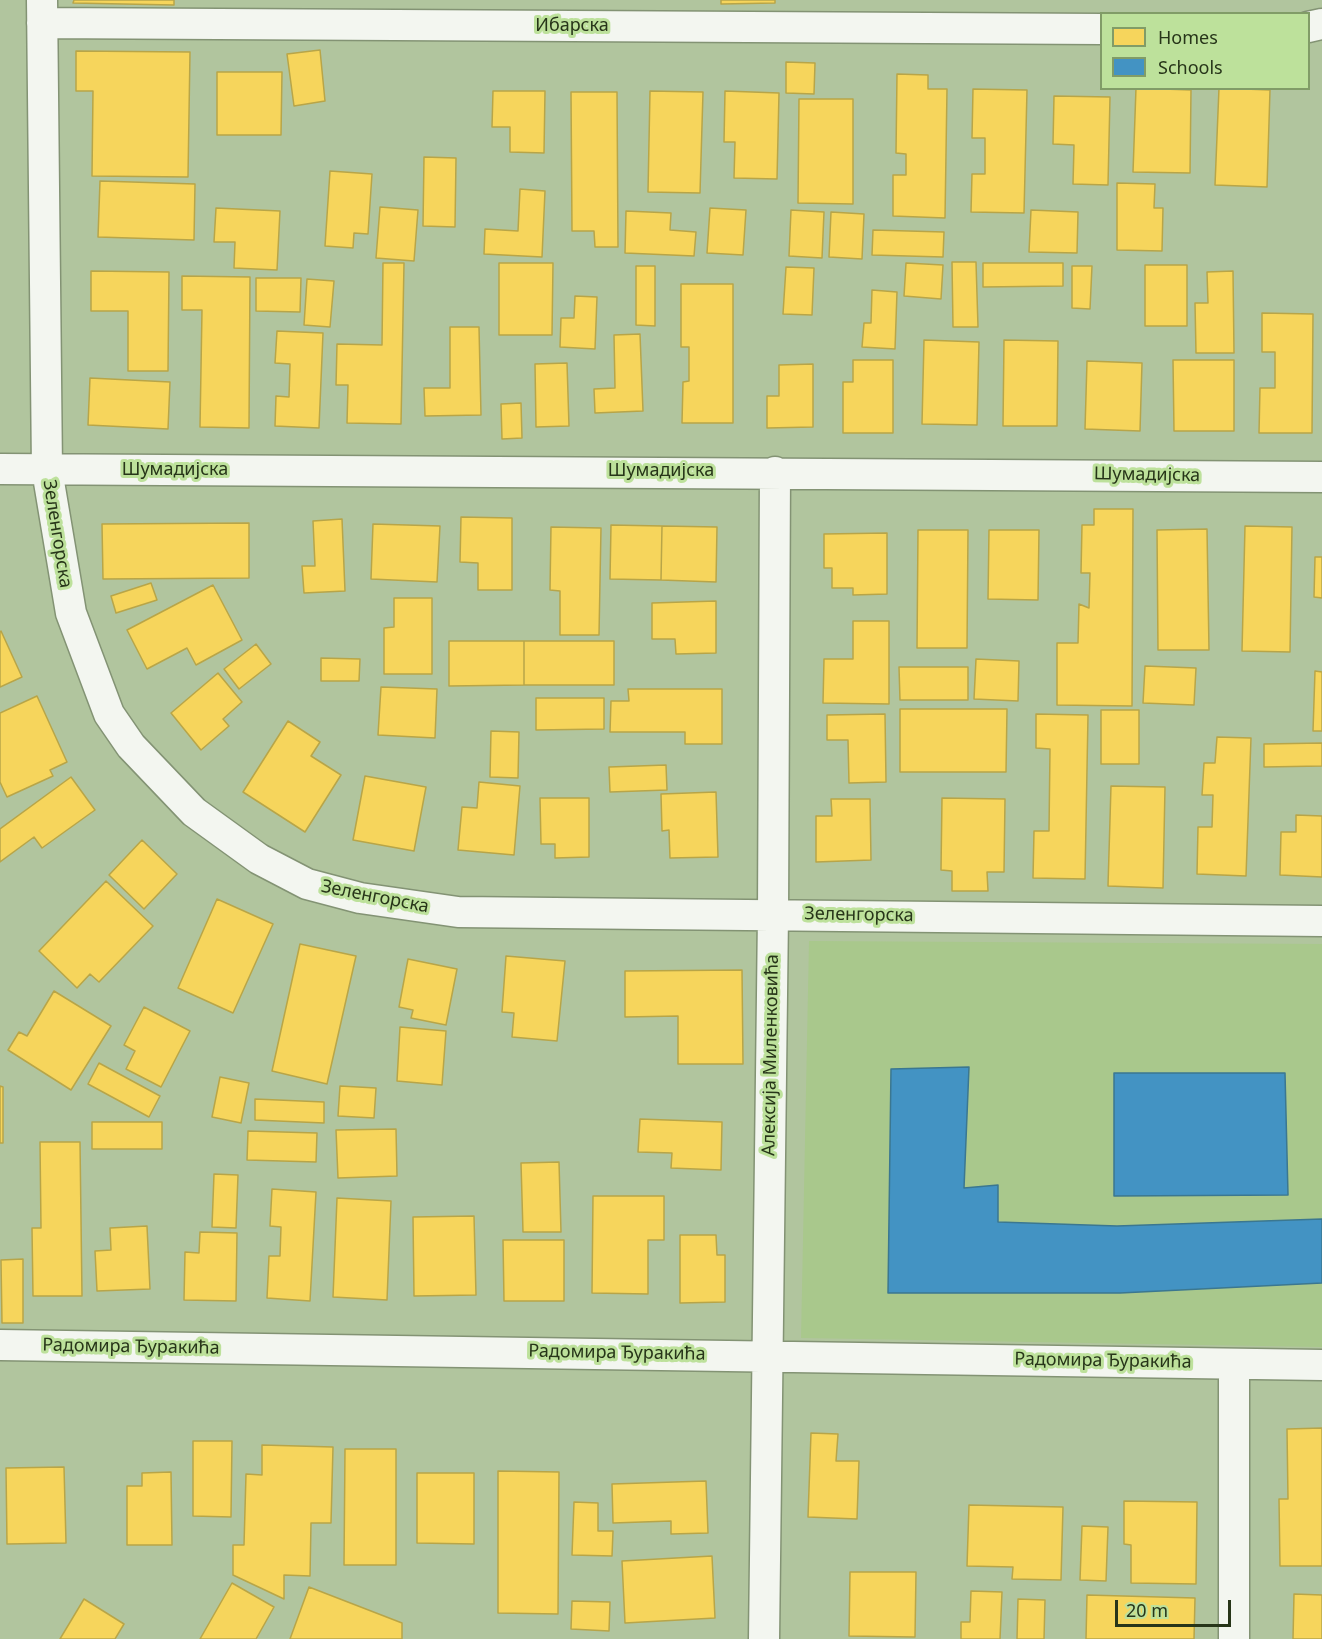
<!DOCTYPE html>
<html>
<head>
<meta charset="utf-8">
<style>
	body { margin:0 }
	#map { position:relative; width:1322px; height:1639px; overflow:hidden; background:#b1c59e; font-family:"Noto Sans",sans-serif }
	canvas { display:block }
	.legend { position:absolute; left:1100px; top:12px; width:210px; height:78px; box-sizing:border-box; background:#bde19b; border:2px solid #819c67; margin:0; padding:8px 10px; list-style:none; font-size:18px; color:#273519 }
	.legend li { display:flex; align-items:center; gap:12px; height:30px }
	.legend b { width:30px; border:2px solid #819c67 }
	.scale { position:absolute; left:1115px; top:1600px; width:116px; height:27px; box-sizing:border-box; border:3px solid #273519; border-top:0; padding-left:8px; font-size:18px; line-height:21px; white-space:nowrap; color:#273519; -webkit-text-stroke:4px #bde19b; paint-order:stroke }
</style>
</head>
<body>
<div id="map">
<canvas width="1322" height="1639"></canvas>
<ul class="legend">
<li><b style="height:16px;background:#f6d55c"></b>Homes</li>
<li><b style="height:16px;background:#4393c3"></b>Schools</li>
</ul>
<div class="scale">20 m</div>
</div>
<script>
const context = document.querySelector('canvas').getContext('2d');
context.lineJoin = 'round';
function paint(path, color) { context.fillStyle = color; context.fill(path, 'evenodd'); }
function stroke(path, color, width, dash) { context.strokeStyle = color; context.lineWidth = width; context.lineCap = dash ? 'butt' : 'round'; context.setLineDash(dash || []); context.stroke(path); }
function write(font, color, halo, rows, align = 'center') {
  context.font = font + ' "Noto Sans",sans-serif'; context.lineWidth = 6; context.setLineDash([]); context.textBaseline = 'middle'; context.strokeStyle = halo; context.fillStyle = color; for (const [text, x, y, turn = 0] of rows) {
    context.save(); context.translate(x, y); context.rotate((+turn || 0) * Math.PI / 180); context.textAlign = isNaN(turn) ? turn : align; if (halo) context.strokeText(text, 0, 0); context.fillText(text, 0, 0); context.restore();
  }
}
paint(new Path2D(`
	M809,941L1322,944V1347L801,1338Z`), '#a9c88c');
const homes = new Path2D(`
	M74,0H174V5L73,3Z
	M721,0H775V3L721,4Z
	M320,50L325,101L294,106L287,54Z
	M76,51L190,52L188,177L92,176L93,91H76Z
	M786,62L815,63L814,94L786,93Z
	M217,72H282L281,135H217Z
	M897,74L928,75V89H947L945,218L893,216V175H906V154L896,153Z
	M1136,88L1191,90L1190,173L1133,172Z
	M1219,88L1270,90L1267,187L1215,185Z
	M973,89L1027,90L1024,213L971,212L972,174H985V138H972Z
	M493,91H545L544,153L510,152V127H492Z
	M650,91L703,92L700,193L648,192Z
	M725,91L779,93L777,179L734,178L735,142H724Z
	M571,92H617L618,247H595L594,231H572Z
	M1054,96L1110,97L1108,185L1073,184L1074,145L1053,144Z
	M799,99H853V204L798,203Z
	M424,157L456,158L455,227L423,226Z
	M330,171L372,174L368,234L354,233L353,248L325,246Z
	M100,181L195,184L194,240L98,237Z
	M1117,183L1155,184L1154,208H1163L1162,251L1117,250Z
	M520,189L545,191L542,257L484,254L485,229L518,231Z
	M380,207L418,210L414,261L376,258Z
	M216,208L280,211L277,270L234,268L235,242H214Z
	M710,208L746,210L743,255L707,253Z
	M791,210L824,212L822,258L789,256Z
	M1031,210L1078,212L1077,253L1029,252Z
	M626,211L671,213L670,230L696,232L694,256L625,253Z
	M831,212L864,214L862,259L829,257Z
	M873,230L944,232L943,257L872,255Z
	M952,262H976L978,327H953Z
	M383,263H404L401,424L347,423L348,385H336L337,344L382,345Z
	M499,263H553L552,335H499Z
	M906,263L943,265L941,299L904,296Z
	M983,263H1063V286L983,287Z
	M1145,265H1187V326H1145Z
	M636,266H655V326L636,325Z
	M1072,266H1092L1090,309L1072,308Z
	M786,267L814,268L812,315L783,314Z
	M91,271L169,272L168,371H128V311H91Z
	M1233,271L1234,353H1196L1195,303H1208L1207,272Z
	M182,276L250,277L249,428L200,427L202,310H182Z
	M256,278H301L300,312L256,311Z
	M307,279L334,281L330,327L304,325Z
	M681,284H733V423H682L683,382L689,381V347H681Z
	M872,290L897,292L895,349L862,347L864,323H871Z
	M575,296L597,297L595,349L560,347L561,318H574Z
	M1262,313L1313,314L1312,433H1259L1260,388H1275V352H1262Z
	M450,327H479L481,415L425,416L424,388H450Z
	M277,331L323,333L319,428L275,426L276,396L289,397L290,364L275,363Z
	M640,334L643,411L595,413L594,389L615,388L614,335Z
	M924,340L979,342L977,425L922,424Z
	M1004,340L1058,341L1057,426H1003Z
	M853,360H893V433H843V382H853Z
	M1173,360H1234V431H1174Z
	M1087,361L1142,363L1140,431L1085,429Z
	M567,363L569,426L536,427L535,364Z
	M813,364V427L767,428V396H779V365Z
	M90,378L170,382L168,429L88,425Z
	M521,403L522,438L502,439L501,404Z
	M1094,509H1133L1132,706L1057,705V643H1078L1079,604L1089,608L1090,573H1081L1082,525H1094Z
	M461,517L512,518V590H478V563L460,562Z
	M342,519L345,591L304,593L302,566H315L313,521Z
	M249,523V578L103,579L102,524Z
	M373,524L440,526L437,582L371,579Z
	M611,525L662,526L661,580L610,579Z
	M662,526L717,527L716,582L661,580Z
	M1245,526L1292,527L1290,652L1242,651Z
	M551,527L601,528L599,635H560V591L550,590Z
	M1207,529L1209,650H1158L1157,530Z
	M918,530H968L967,648H917Z
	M989,530H1039L1038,600L988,599Z
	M887,533V594L853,595V588H832V568H824V534Z
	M1315,557H1322V598L1314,597Z
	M151,583L157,600L116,613L111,596Z
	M213,585L242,640L196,665L187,648L147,669L127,630Z
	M394,598H432V674H384V628L394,627Z
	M716,601V653L676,654L675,639H652V603Z
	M853,621H889V704L823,703L824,659H853Z
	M1,631L22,677L0,687V632Z
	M449,641H524V685L449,686Z
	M524,641H614V685H524Z
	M256,644L271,664L239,689L224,669Z
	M321,658L360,659L359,681H321Z
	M976,659L1019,661L1018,701L974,699Z
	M1145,666L1196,668L1194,705L1143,703Z
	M899,667H968V700H900Z
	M1315,671L1322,672V731H1313Z
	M218,673L242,702L223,719L229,726L201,750L171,713Z
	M381,687L437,689L435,738L378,735Z
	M628,689H722V744H685V732H610L611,701H629Z
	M37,696L67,762L50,770L53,776L7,797L0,782V713Z
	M536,698H604V729L536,730Z
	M900,709H1007L1006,772H900Z
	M1101,710H1139V764H1101Z
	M885,714L886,782L849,783L848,740H827V715Z
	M1036,714L1088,715L1085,879L1033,878L1034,831H1049L1050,749L1036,748Z
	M288,721L320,742L311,756L341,775L305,832L243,792Z
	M491,731L519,732L518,778L490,777Z
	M1217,737L1251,738L1246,876L1197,874L1198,827H1212L1213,795H1202L1204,763H1215Z
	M1322,743V766L1264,767V744Z
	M666,765L667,790L610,792L609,767Z
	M365,776L426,787L414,851L353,840Z
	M71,777L95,810L42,848L34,837L0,862V829Z
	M479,782L520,786L514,855L458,850L462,807L477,808Z
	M1111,786L1165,787L1163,888L1108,886Z
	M716,792L718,857L670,858L669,830L662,831L661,794Z
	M540,798H589V857L555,858V844H541Z
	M942,798L1005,799L1004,872H987L988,891H952V871L941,870Z
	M831,799H870L871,860L816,862V816H832Z
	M1296,815L1322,816V877L1280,875L1281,832H1296Z
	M142,840L177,874L144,909L109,875Z
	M106,881L153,926L99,982L90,974L77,988L39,951Z
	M217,899L273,924L233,1013L178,988Z
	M300,944L356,956L327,1084L272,1071Z
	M506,956L565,961L557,1041L512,1037L514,1013L502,1012Z
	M408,959L457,969L446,1025L411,1018L413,1010L399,1007Z
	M742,970L743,1064H678V1016L625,1017V971Z
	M54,991L111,1026L71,1090L8,1050L19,1032L27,1036Z
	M144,1007L190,1031L161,1087L126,1069L135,1051L124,1045Z
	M400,1027L446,1031L442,1085L397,1081Z
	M99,1063L160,1096L149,1117L88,1084Z
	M220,1077L249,1083L241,1123L212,1117Z
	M0,1086L3,1087V1143H0Z
	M340,1086L376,1088L374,1118L338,1116Z
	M255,1099L324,1102V1123L255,1120Z
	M640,1119L722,1122L721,1170L671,1168L672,1153L638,1152Z
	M92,1122H162V1149H92Z
	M396,1129L397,1176L338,1178L336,1130Z
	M248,1131L317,1133L316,1162L247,1160Z
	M40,1142H80L82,1296H33L32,1228H41Z
	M559,1162L561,1232H523L521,1163Z
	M214,1174L238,1175L236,1228L212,1227Z
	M272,1189L316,1192L310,1301L267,1298L269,1256H280L281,1227L270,1226Z
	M593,1196H664V1240H648V1294L592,1293Z
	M337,1198L391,1201L387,1300L333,1297Z
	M474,1216L476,1295L414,1296L413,1217Z
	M147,1226L150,1289L97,1291L95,1251L111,1250L110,1228Z
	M200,1232L237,1233L236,1301L184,1300L185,1252L199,1253Z
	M680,1235H716L717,1255H725V1302L680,1303Z
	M503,1240H564V1301H504Z
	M23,1259V1323H2L1,1260Z
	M1322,1428V1566H1280L1279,1499H1288L1287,1429Z
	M811,1433L838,1434L836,1461H859L857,1519L808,1517Z
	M193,1441H232L231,1517L193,1516Z
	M262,1445L333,1447L331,1523H311L310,1576L284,1575V1599L233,1575V1545H244L246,1474L262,1475Z
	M345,1449H396V1565H344Z
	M64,1467L66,1543L7,1544L6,1468Z
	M498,1471L559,1472L558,1614L498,1613Z
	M171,1472L172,1545H127V1486H142V1473Z
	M417,1473H474V1544L417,1543Z
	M706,1481L708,1533L671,1534V1521L613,1523L612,1484Z
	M1124,1501L1197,1502L1196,1584L1131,1583V1545L1124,1544Z
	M574,1502L598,1503V1531H613L612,1556L572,1555Z
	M969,1505L1063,1507L1061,1580L1012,1579L1013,1567L967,1566Z
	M1082,1526L1108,1527L1106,1581L1080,1580Z
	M712,1556L715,1618L625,1623L622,1561Z
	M850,1572H916L915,1637L849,1636Z
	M232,1583L274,1607L256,1639H200Z
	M309,1587L402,1623V1639H290Z
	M971,1591L1002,1592L1000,1639H961V1622H970Z
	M1294,1594L1322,1595V1639H1293Z
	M1087,1595L1195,1598L1194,1639H1086Z
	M84,1599L124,1624L115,1639H60Z
	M1018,1599L1045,1600L1044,1639H1017Z
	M572,1601L610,1602L609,1631L571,1629Z`);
paint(homes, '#f6d55c');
stroke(homes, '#b8a548', 1.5);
const schools = new Path2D(`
	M969,1067L964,1188L998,1185V1222L1117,1226L1322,1219V1283L1120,1293H888L891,1069Z
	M1114,1073H1285L1288,1195L1114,1196Z`);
paint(schools, '#4393c3');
stroke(schools, '#3b7790', 1.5);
const street = new Path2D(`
	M42,0L47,470L71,613L109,714L131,746L194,812L259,859L307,884L360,898L458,912L1322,921
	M42,23L1102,29
	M1308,27L1322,24
	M0,469L1322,477
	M0,1345L1322,1365
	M764,1639L773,914L775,472
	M1234,1639V1364`);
stroke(street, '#839374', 33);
stroke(street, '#f3f6f0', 30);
write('18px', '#273519', '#bde19b', [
	["Ибарска",572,26],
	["Шумадијска",175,470],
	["Шумадијска",661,471],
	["Шумадијска",1147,475,1],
	["Зеленгорска",57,534,81],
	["Зеленгорска",375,897,11],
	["Зеленгорска",859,915,1],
	["Алексија Миленковића",771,1055,-89],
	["Радомира Ђуракића",131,1347,1],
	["Радомира Ђуракића",617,1353,1],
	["Радомира Ђуракића",1103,1361,1]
]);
</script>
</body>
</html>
